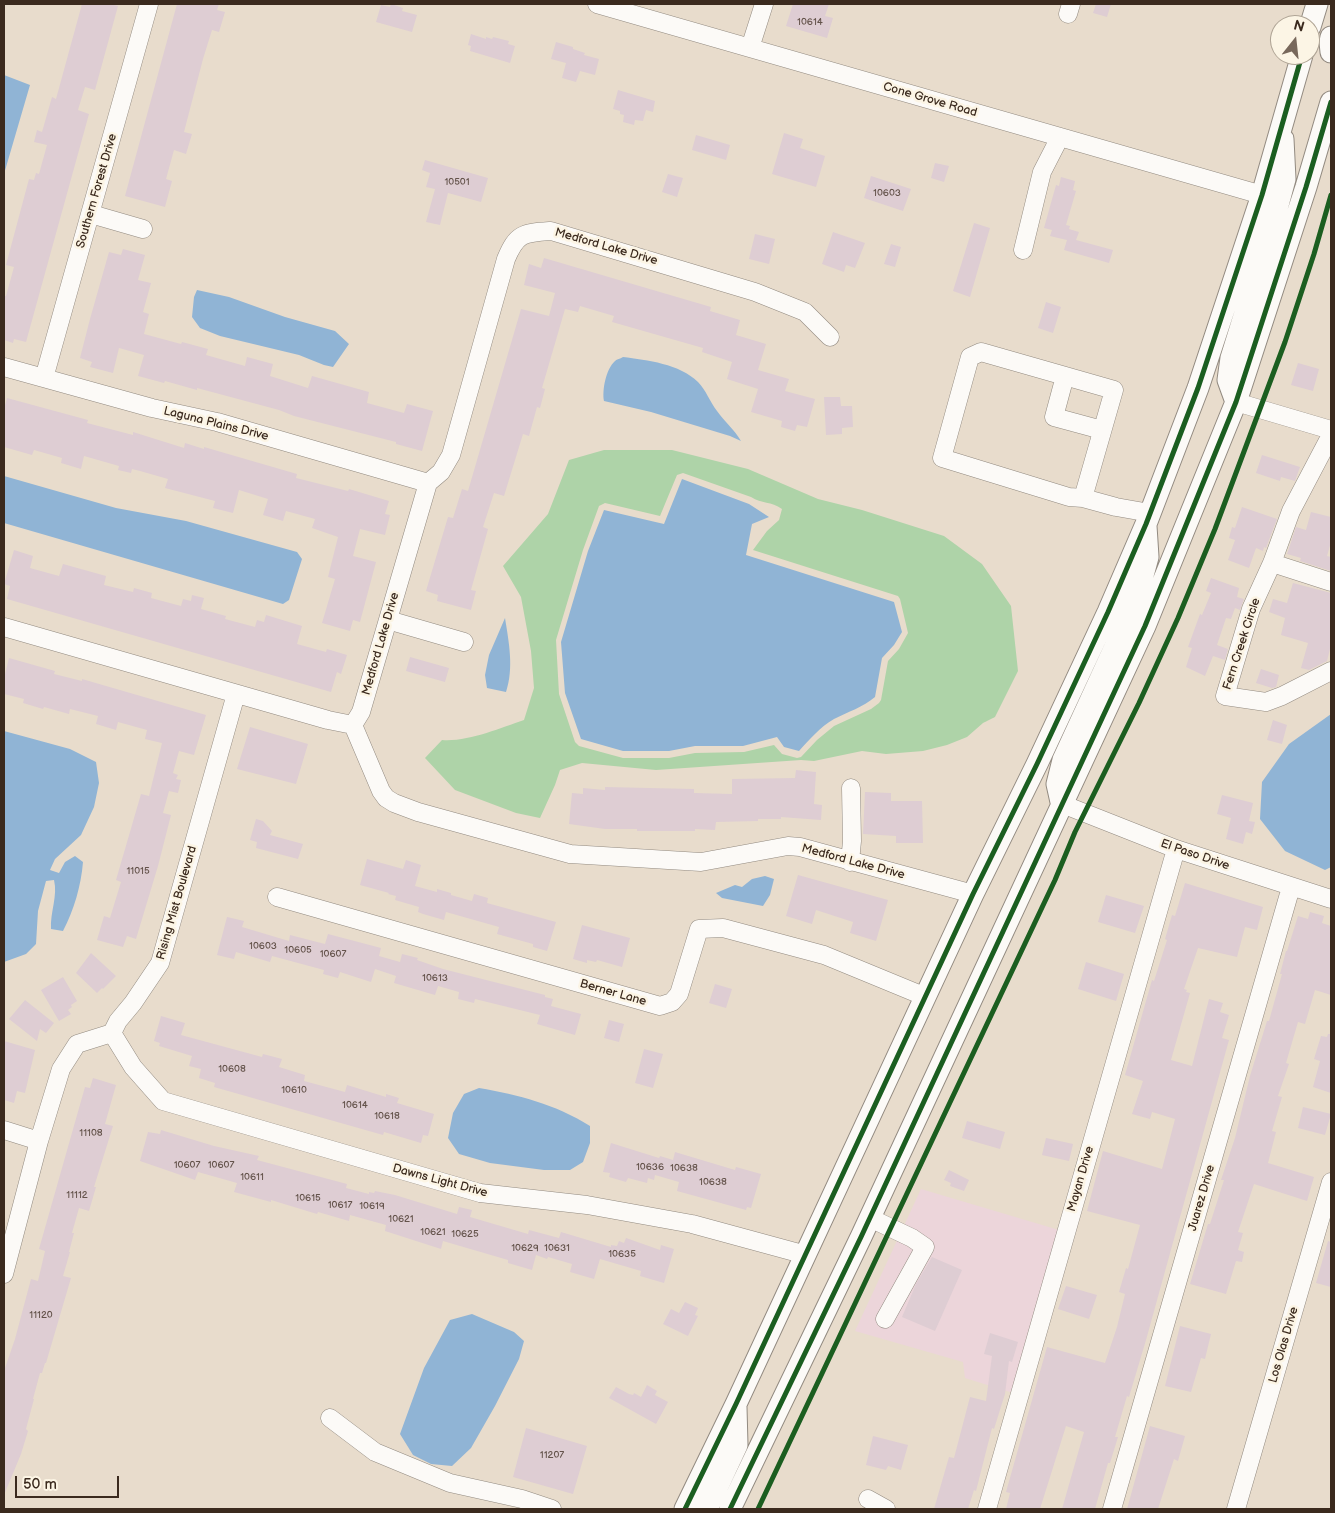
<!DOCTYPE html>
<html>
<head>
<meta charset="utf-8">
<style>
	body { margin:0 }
	#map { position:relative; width:1335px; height:1513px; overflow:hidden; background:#e8dccc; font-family:"Balsamiq Sans",sans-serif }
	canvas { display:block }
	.frame { position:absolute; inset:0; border:5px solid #3b2a1e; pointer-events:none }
	.north { position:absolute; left:1270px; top:15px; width:50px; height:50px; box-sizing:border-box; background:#fcf5e5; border:1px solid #afa495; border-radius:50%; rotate:16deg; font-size:14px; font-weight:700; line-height:20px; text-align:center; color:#3b2a1e }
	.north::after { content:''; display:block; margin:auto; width:18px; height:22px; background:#78685b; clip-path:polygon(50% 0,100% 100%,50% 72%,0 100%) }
	.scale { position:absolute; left:15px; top:1476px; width:104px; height:22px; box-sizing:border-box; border:2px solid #3b2a1e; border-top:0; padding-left:6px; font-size:15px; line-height:18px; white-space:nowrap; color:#3b2a1e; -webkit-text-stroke:4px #fcf5e5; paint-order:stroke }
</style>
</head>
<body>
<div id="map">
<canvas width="1335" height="1513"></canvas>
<div class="frame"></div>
<div class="north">N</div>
<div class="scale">50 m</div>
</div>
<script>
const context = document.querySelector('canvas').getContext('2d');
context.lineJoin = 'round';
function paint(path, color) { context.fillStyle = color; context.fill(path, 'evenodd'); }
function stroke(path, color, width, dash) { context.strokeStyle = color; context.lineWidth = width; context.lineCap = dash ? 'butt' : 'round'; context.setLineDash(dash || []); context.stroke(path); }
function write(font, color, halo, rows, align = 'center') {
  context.font = font + ' "Balsamiq Sans",sans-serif'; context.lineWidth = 5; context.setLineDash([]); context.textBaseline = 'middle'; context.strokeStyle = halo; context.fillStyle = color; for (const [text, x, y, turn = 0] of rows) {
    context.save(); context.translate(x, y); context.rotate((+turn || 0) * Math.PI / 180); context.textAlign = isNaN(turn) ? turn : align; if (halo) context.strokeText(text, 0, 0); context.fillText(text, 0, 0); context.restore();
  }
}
paint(new Path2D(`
	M921,1189L1059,1230L1013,1393L965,1378L963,1362L855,1331Z`), '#ecd5da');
paint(new Path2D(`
	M604,450H672L748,469L818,499L862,510L944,536L982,564L1011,606L1018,671L995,717L983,723L967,737L947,745L923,751L886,754L862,751L814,761L801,760L656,770L582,763L560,770L555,785L540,818L516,813L455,790L425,758L442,740C468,742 500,728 524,720L534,688L531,651L521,597L503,566L548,514L569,460ZM683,473L751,497C762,504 771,501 782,509L779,520L767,531L753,550L898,596L900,599L908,633L899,649L888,661L881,700L879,703L871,709L834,726L817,740L801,757L797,758L782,754L774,745L744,752L695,753L669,758H623L579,746L575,742L559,694L556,640L583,550L599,506L605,503L660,516L677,475Z`), '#aed3a8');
paint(new Path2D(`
	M4,75L30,85L4,174Z
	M197,290L229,297L285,317L335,331L349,344L333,367L324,365L299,355L220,336L200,328L192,317L194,297Z
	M623,357C647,360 680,364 698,382C706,390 710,402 717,411C725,422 734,429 741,441L730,436L651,412L604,401C602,390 606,369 615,361C617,359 620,359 623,357Z
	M4,476L116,508L186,521L297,552L302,559L289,600L283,604L4,523Z
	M682,479L749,504L769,517L752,524L746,555L894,602L902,632L894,645L882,658L875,697C863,707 848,712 834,719C820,727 809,740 799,751L784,747L777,737L743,746H695L669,751H623L581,739L565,693L561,642L588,551L604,510L664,524Z
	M505,618C509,643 514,668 506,692L487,688L485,675L489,655Z
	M1331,714V867L1325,870L1285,851L1260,819L1262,782L1289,744Z
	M4,731L70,749L96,762L99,783L94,807L81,835L55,859L50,870L59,873L65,862L75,856L83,862C81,886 74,910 63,931L51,929C50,912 58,896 54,880L46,881L38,911L36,944L26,954L4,962Z
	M765,876L774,879L770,895L763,906L722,898L716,893L735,885L742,887L752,879Z
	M479,1088C519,1095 555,1104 590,1126V1143L583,1162L570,1170H544L490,1163L459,1154L448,1138L453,1113L464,1094Z
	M472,1314L514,1332L524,1341L519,1359L495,1406L471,1448L452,1466L431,1464L413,1455L400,1434L424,1368L450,1320Z`), '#90b4d5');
paint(new Path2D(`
	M82,4H110L118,6L95,90L85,87L78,110L89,114L26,342L14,339L13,343L4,340V296H6L14,267L6,265L29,179L34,180L36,173L39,174L47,145L34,142L37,130L42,132L52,97L56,99Z
	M177,4H219L217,10L225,12L219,32L212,30L203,59L184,132L192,134L186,154L174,150L166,179L172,181L165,207L125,196Z
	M391,4L403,8L402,11L417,15L412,32L376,22L381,5L390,7Z
	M793,4H829L825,16L833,18L827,38L786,26Z
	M1096,4H1111L1107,17L1093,13Z
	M471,34L486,39V37L492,39L493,37L509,41L508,44L515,46L510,63L470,51L471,46L468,45Z
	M556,42L573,47V49L585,53L584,55L599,59L595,75L580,71L576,82L562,78L566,63L551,59Z
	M618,90L655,101L653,112L646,110L643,121L635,120L634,125L623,122L624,115L620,114V111L613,109Z
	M784,133L803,139L800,148L825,156L816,187L772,174Z
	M696,135L730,145L726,160L692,150Z
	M425,160L488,178L481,202L448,193L440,225L426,222L435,189L426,187L430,173L422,170Z
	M935,163L949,166L944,182L931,178Z
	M668,174L683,178L677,197L662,192Z
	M871,176L911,189L903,211L864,198Z
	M1061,177L1075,181L1073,190L1076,191L1066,225L1070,226L1069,229L1079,232L1076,240L1113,250L1109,263L1064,250L1067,240L1050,236L1052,230L1044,228L1056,185L1059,186Z
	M974,223L990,228L970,297L953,291Z
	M833,232L865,243L855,268L846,265L844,272L822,264Z
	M755,234L775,239L769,264L749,259Z
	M891,244L901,247L895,267L884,264Z
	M123,249L145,255L138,280L151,283L143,312L149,314L144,334L181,344L182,342L208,349L206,355L245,366L247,357L273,364L270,376L308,388L312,376L369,392L367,403L404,413L407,404L433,411L422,451L396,444V442L294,416L279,410L197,388V390L165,381L164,383L138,376L144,355L119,348L113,373L90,367L92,362L80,358L90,319L109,252L121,255Z
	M544,258L711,307L710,311L740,320L736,335L766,344L758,370L789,379L785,391L815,399L807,427L797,425L795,431L781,427L782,421L751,412L758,389L727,379L732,362L702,352L703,348L612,322L614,316L580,306L578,312L565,309L542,388L545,389L540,408L537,407L529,436L523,434L504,496L494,493L483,527L488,529L471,590L476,591L471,610L437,601L438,595L426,591L448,517L453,518L462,489L468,491L521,309L549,316L555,293L524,285L529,264L541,268Z
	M1046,302L1061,307L1053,333L1038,328Z
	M1298,363L1319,369L1313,391L1291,385Z
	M824,397H840L841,406H852L853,427L842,428V434L826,435Z
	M7,398L88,420L87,423L133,435V432L184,448L185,443L204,449V447L297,474L296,478L348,491L349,489L389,501L385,514L390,515L385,535L360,529L353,556L376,562L360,622L353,620L350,631L322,623L335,579L328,577L338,537L312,528L315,519L286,511L283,521L263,515L268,499L239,490L233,513L213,508L215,501L165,488L168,479L140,471L132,469L131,473L118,470L119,466L84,456L81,469L61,463L62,458L34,450L32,455L4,447V409Z
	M1262,455L1300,467L1295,481L1281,477L1280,481L1256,473Z
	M1242,507L1277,519L1266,548L1264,547L1263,551L1256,548L1249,568L1228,560L1235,540L1229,538L1232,527L1235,528Z
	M1311,512L1331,517V542L1327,556L1331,557V571L1300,561L1301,558L1287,554L1296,527L1306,530Z
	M14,550L33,556L30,568L59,576L63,564L106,576L104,585L133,592L134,588L152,593L151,598L181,606L183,599L191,601L192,595L204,598L201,609L226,616L225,619L255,627L257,620L264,622L266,615L302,626L297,644L326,652L327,649L347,655L341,674L337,672L331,692L7,599L10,586L4,584Z
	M1211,578L1239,588L1237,597L1244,599L1240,610L1235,608L1231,619L1226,618L1217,645L1228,649L1225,660L1213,656L1205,676L1186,667L1192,648L1188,647L1200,614L1202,615L1211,593L1206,591Z
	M1293,583L1331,593V645L1327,661L1309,670L1301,668L1308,643L1281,635L1285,618L1269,612L1273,599L1287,603Z
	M410,657L449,668L445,682L406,671Z
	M9,658L55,671L54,674L82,681V679L206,715L194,755L179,751L173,773L178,775L176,779L181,780L178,793L169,791L163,813L171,815L158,866L136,939L127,936L123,947L97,940L104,916L110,918L121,882L116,880L132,825L141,794L149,796L162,743L145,739L147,730L118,722L116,730L96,724L98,716L70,709L69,714L44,707L43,709L23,703L24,699L4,694V678Z
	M1261,669L1279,675L1276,687L1272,688L1256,683Z
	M1273,720L1287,725L1282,744L1267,740Z
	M250,727L308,744L296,784L237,769Z
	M796,770L816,772L814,804L822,805L821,820L781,817V819H758V821L716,822L715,830L695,829V831H637V829H605L569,824L572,793L583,794V788L605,790V787L694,789V793L732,794V779L795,778Z
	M865,792L891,793V801H922L923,843H896V836L863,834Z
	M1222,795L1253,803L1249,821L1255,822L1252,834L1246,832L1243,844L1226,839L1231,818L1217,814Z
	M256,819L263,821L272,831L270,835L303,844L298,859L256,848L257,842L250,840Z
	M367,859L403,869L406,860L421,865L415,886L437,892V889L451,893V895L472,901L474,894L488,898L487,903L556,922L547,951L533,947V944L497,934L499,927L446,912L444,920L423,914L418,912L419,907L395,900L396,896L388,894L389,893L360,885Z
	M798,875L888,900L876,941L850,933L853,922L816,910L812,924L786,916Z
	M1185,883L1263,907L1257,930L1245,927L1237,957L1198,948L1184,989L1187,990L1186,992L1190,993L1171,1060L1192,1066L1209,999L1223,1003L1220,1012L1229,1015L1222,1038L1229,1040L1146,1340L1129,1397L1127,1396L1115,1437H1118L1110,1463H1108L1095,1509H1062L1084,1432L1066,1426L1040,1509H1006L1010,1493L1006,1492L1047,1347L1105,1363L1117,1327L1125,1294L1119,1292L1126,1268L1128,1269L1140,1225L1087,1211L1103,1151L1162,1169L1175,1119L1152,1112L1150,1119L1132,1114L1143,1081L1125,1075L1152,980L1154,981L1167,940L1165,939L1172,915L1175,916Z
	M1106,895L1144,906L1135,933L1098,922Z
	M1310,912L1324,916L1322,923L1331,926V995L1315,990L1305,1024L1298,1022L1286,1063L1289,1064L1278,1096L1282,1097L1272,1131L1276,1132L1268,1163L1314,1177L1307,1201L1254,1184L1238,1232L1243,1233L1238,1250L1244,1252L1242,1262L1236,1261L1226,1294L1190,1284L1208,1224H1210L1224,1180H1221L1235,1138L1250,1076L1267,1021H1269L1282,974H1280L1286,951H1287L1298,916L1308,919Z
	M227,917L244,921L242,927L289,941L290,935L325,944L328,934L381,948L379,956L400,962L402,954L418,958L417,960L443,969L545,995V997L553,999L551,1006L581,1014L575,1035L537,1024L540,1015L475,999L474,1003L458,999L459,992L438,986L435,995L394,983L396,976L375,969L371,982L340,972L338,978L323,974L324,970L272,956L270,962L236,952L234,959L217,955Z
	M582,925L630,938L622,967L597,960L596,962L587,960V963L573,959Z
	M91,953L116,976L103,989L102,988L97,993L76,973Z
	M1086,962L1124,974L1116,1001L1078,989Z
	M63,977L77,1001L71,1005L72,1007L68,1010L71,1014L59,1021L41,990Z
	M715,984L732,989L726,1008L709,1003Z
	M25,1000L54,1023L46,1033L40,1029L37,1041L9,1019Z
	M161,1016L185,1023L181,1035L262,1057L263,1054L282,1059L279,1067L305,1075L304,1081L345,1092L347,1085L386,1097V1094L399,1098L397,1103L434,1114L428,1136L423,1135L421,1143L384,1132L383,1135L214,1087L215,1083L199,1078L201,1069L189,1066L192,1056L159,1046L160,1043L154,1041Z
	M609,1020L624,1024L619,1042L604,1038Z
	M1328,1034H1331V1093L1313,1087L1320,1061L1314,1059L1321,1036L1327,1037Z
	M4,1041L35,1050L25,1093L17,1091L14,1103L4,1100Z
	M644,1049L663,1054L653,1088L635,1083Z
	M93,1078L116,1085L105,1124L113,1126L94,1187H96L89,1211L79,1208L72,1233H74L69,1252H70L63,1276L71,1278L46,1363H45L42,1373H40L33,1399H34L26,1429L28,1431L21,1454L4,1495V1371L15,1339L31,1279L38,1281L45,1251L39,1249L85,1087L90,1088Z
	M1303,1107L1331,1114L1325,1135L1298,1128Z
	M967,1121L1005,1132L1000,1149L962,1138Z
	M161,1130L214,1146L259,1156L257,1160L347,1184L346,1188L369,1194V1192L374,1193L375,1191L395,1195L457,1214L459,1207L472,1210L470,1217L528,1234L529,1230L559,1238L561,1232L611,1247V1245L617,1246L619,1241L624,1243L626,1238L660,1250L661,1245L674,1249L664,1283L640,1276L641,1271L600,1259L594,1279L570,1272L572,1264L548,1257L547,1259L536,1255L532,1270L508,1263V1260L443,1241L441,1249L385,1231L386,1225L350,1215L349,1221L318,1212L317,1214L271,1200V1202L234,1192L237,1183L198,1172L195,1180L140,1161L148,1132L160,1134Z
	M1046,1138L1073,1144L1069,1161L1042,1155Z
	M611,1143L659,1158L660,1156L673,1160L675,1152L735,1170L736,1167L761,1174L751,1208L747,1207L746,1210L677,1191L679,1182L655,1175L654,1180L648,1178L647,1183L628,1178L626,1182L609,1177L610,1173L603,1172Z
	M949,1170L969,1180L964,1191L950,1186L951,1183L944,1180Z
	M1328,1241L1331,1242V1287L1316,1283Z
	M932,1257L962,1270L935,1331L902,1317L916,1284Z
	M1066,1286L1097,1295L1089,1319L1058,1309Z
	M685,1302L698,1308L695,1315L698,1316L688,1336L663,1324L671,1309L679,1313Z
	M1180,1326L1211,1334L1205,1359L1201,1358L1191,1392L1165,1386Z
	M990,1333L1018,1342L1012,1362L1009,1361L1005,1394L994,1429L992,1428L976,1491L974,1490L968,1509H934L949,1457L954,1458L970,1397L986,1401L992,1356L984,1354Z
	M647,1385L657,1391L655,1395L668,1402L656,1424L609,1398L616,1387L629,1394L633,1395L634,1393L641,1397Z
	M1150,1426L1185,1436L1178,1461L1174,1459L1158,1509H1127Z
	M526,1428L587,1446L573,1494L513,1477Z
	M873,1436L908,1445L901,1470L888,1466L886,1470L866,1465Z`), '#decdd3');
const minor = new Path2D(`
	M597,4L1262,195
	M1068,14L1071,4
	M750,48L764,4
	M91,214L143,229
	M1023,250L1042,172L1060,137
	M4,367L152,408L217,422L428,483
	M1065,376L1054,417L1102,430
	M44,378L149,4
	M1236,402L1331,430
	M1331,435L1291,511L1272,563L1251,609L1225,696L1266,702L1282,696L1331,671
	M1083,498L1069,497L942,458L970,357L981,352L1114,390L1083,498L1116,507L1150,513
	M1272,563L1331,582
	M388,620L464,642
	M4,627L328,720L353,725
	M353,725L361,712L428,483L441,472L451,455L506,259C517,233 523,233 551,231L755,292L805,312L830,337
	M353,725L381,791L386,798L394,803L418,812L570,854L701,862L788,846L800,847L973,894
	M1062,804L1176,849L1331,899
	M850,862L852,841L851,788
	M277,897L660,1006L672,1002L679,994L699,929L723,928L824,955L926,997
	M112,1033L133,1067L163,1101L480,1193L587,1205L692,1224L806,1255
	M4,1130L39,1141
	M870,1218L912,1238L925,1247L885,1319
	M4,1274L39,1141L61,1069L77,1044L112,1033L118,1021L133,1003L160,963L236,694
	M330,1418L375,1452L450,1483L522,1499L552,1509
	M868,1499L886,1509
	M987,1509L1176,849
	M1112,1509L1291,887
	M1236,1509L1331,1182`);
const major = new Path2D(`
	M1310,27L1317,4
	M1331,37L1330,42L1331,52
	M1236,402L1228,380L1231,358L1275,216L1285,179L1283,139
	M1061,802L1057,784L1063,760L1120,636L1139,590L1148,557L1146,526
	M685,1509L736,1404L973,894L1037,764L1108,612L1146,524L1198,388L1262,195L1302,55
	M707,1509L737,1445L736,1407
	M730,1509L861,1237L1145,626L1236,402L1306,187L1331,102`);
stroke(minor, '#928a80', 19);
stroke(major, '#928a80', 23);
stroke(minor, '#fcfaf7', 18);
stroke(major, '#fcfaf7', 21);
stroke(new Path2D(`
	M685,1509L736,1404L973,894L1037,764L1108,612L1146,524L1198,388L1262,195L1302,55
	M730,1509L861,1237L1145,626L1236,402L1306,187L1331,102
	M758,1509L1055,880L1075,832L1139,703L1178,618L1215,529L1285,342L1314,254L1331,195`), '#1b5e20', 5);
write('10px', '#64534b', null, [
	["10614",810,22],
	["10501",457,182],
	["10603",887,193],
	["11015",138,871],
	["10603",263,946],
	["10605",298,950],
	["10607",333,954],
	["10613",435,978],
	["10608",232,1069],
	["10610",294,1090],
	["10614",355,1105],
	["10618",387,1116],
	["11108",91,1133],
	["10607",187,1165],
	["10607",221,1165],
	["10636",650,1167],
	["10638",684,1168],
	["10611",252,1177],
	["10638",713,1182],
	["11112",77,1195],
	["10615",308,1198],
	["10617",340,1205],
	["10619",372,1206],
	["10621",401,1219],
	["10621",433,1232],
	["10625",465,1234],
	["10629",525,1248],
	["10631",557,1248],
	["10635",622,1254],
	["11120",41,1315],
	["11207",552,1455]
]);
write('12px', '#3b2a1e', '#fcf5e5', [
	["Cone Grove Road",930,100,16],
	["Southern Forest Drive",97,191,-74],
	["Medford Lake Drive",606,247,16],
	["Laguna Plains Drive",216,424,14],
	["Medford Lake Drive",381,644,-74],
	["Fern Creek Circle",1242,644,-72],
	["El Paso Drive",1195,855,19],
	["Medford Lake Drive",853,862,15],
	["Rising Mist Boulevard",177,903,-74],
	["Berner Lane",613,993,16],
	["Mayan Drive",1081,1179,-74],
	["Dawns Light Drive",440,1181,15],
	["Juarez Drive",1202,1198,-74],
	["Los Olas Drive",1284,1345,-74]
]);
</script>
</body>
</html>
